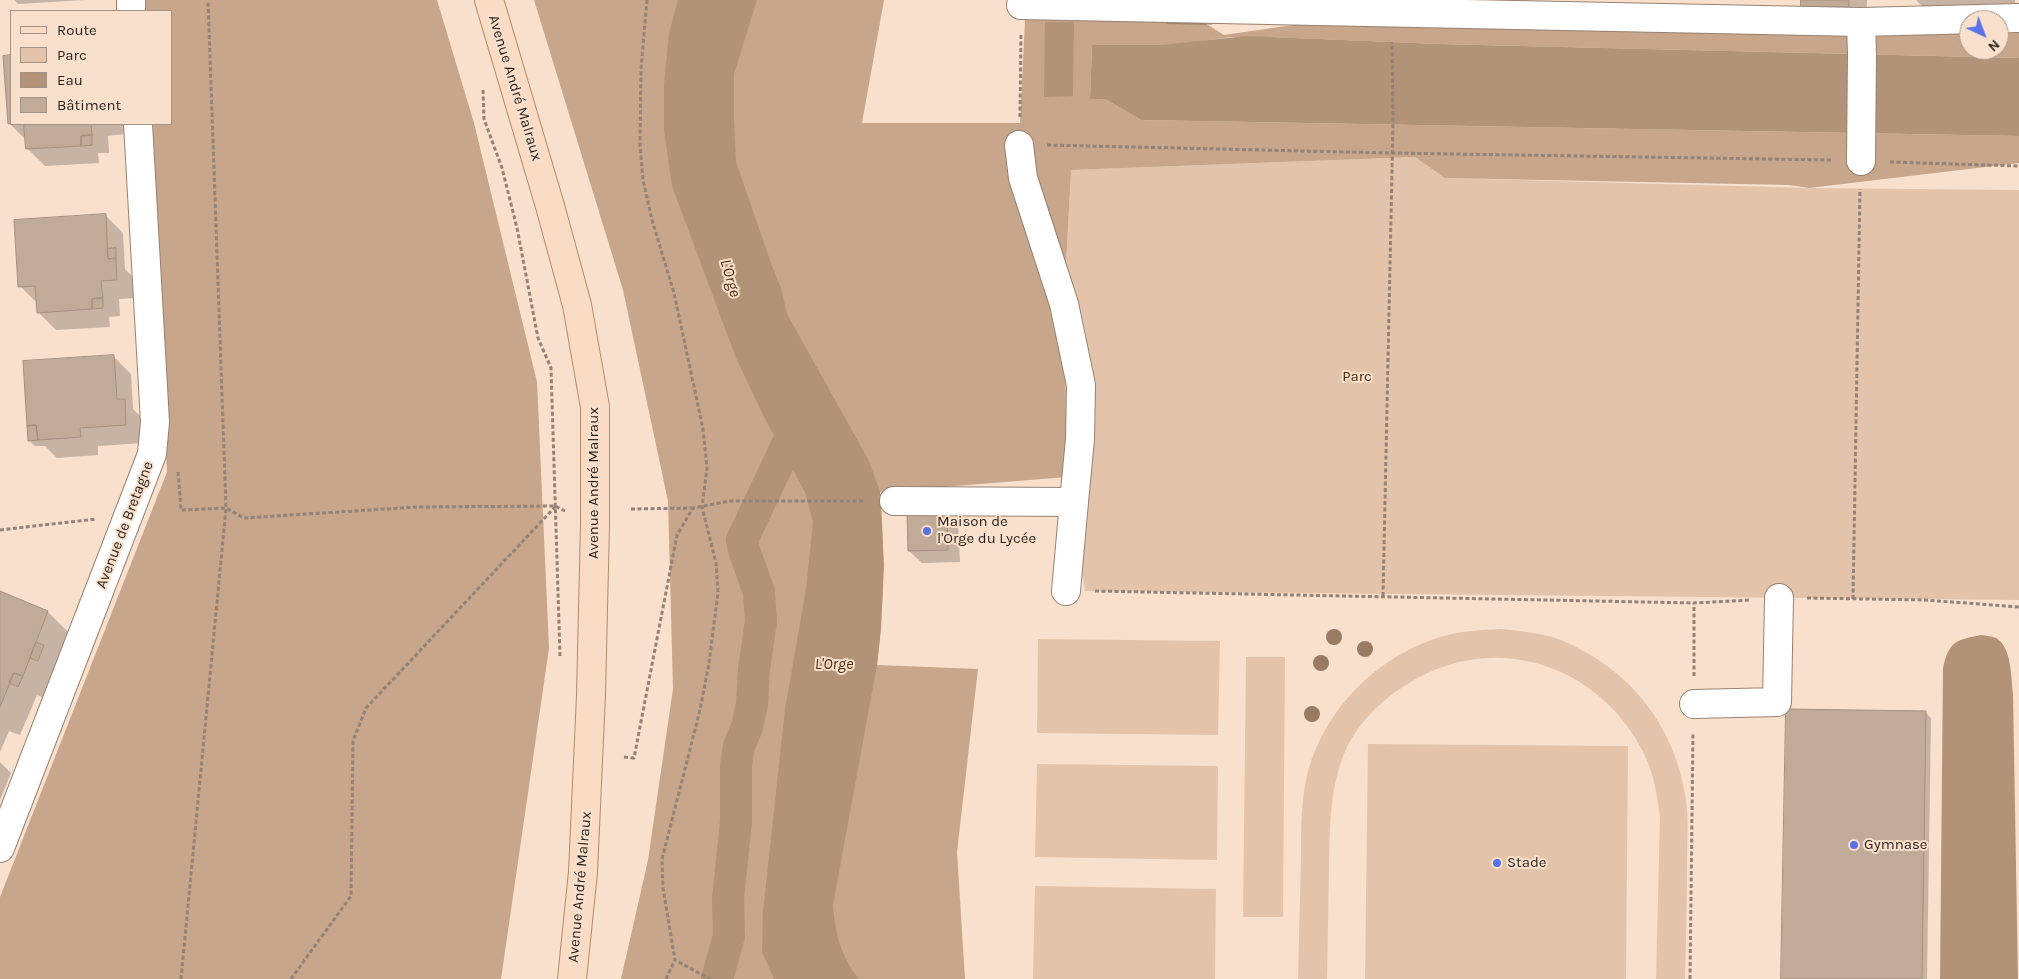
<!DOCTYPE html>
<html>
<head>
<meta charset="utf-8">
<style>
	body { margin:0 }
	#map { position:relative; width:2019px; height:979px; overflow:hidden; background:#f8e0cd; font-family:Karla,sans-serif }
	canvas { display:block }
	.legend { position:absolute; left:10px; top:10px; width:162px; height:115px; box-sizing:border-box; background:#f8e0cd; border:1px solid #a59385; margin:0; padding:6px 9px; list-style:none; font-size:15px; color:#281f18 }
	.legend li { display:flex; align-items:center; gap:10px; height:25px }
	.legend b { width:25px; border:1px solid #a59385 }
	.north { position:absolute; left:1959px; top:10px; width:50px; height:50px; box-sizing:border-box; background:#f8e0cd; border:1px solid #a59385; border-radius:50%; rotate:137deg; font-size:14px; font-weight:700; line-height:20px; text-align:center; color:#281f18 }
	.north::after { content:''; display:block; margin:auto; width:18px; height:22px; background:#5872e8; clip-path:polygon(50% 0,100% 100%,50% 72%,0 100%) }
</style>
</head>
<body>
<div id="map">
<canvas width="2019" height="979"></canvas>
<ul class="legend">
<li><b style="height:6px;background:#fadcc4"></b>Route</li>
<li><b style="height:14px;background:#e3c4ab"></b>Parc</li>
<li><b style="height:14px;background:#b39378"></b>Eau</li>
<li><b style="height:14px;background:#c0aa98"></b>Bâtiment</li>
</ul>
<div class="north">N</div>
</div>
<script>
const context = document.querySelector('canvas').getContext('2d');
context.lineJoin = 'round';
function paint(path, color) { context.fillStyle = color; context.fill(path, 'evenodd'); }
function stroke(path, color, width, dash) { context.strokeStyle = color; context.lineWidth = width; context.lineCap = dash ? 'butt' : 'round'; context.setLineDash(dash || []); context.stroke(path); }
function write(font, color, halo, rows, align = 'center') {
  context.font = font + ' Karla,sans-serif'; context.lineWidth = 4; context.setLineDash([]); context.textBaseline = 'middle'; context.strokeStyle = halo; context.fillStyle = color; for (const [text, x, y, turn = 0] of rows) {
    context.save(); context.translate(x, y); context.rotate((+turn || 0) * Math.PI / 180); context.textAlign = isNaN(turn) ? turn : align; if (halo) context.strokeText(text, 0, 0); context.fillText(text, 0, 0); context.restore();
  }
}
paint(new Path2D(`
	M1415,157L1446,178L1809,188L2019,190V600L1085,591L1067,477L1064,304L1071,170Z
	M1501,629C1521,631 1542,633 1561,640C1630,669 1675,725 1686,800C1689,821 1687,843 1687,865C1687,903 1686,941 1685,979H1656L1660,817C1657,793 1653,769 1641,748C1595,662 1490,630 1406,685C1380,701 1356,725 1344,754C1329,792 1330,830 1329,870C1328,906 1328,943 1327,979H1298C1299,939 1300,898 1301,858C1301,829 1301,799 1308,771C1326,708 1376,658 1437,638C1458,631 1480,630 1501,629Z
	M1038,639L1220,641L1218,735L1037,733Z
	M1246,657H1285L1283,917H1243Z
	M1368,744L1628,746L1626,979H1365Z
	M1037,764L1218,766L1217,860L1035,857Z
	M1035,886L1216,889L1215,979H1033Z`), '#e3c4ab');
paint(new Path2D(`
	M141,0H437L474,123L537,382L549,648L501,979H0V897L167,472L148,124H171V11H141Z
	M534,0H884L862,123H1020L1026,0L1195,17L1224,35L1363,15L1969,24V50H1999V23H2019V58L1438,44L1268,37H1232L1180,44L1143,46L1092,45L1090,98L1105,99L1141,120L2019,136V163L1809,188L1789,185L1445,178L1415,157L1071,170L1064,304L1067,477L880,492C885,550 884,607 877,665L978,669L957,852L965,979H621L648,860L673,689L668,501L623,290Z`), '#c7a68b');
paint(new Path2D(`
	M678,0H757L734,74V120L736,162L772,266L781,288L787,314L868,459L880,491L884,565L881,629L877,665L833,905C835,933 841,957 859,979H774L762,952L763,912L785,709L806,589L813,522L805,492L764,417L736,358L672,186L664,130V84L669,33Z
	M1045,22H1074L1073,96L1044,97Z
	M1247,36L1438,44L2019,58V136L1141,120L1105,99H1090L1092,45H1161Z
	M1981,635C1986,636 1991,636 1996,638C2012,647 2011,678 2013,694L2018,979H1940L1943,668C1949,641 1956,640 1981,635Z`), '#b39378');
paint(new Path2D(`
	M14,0H85L18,4Z
	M1213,0L1212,25L1167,24L1149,6Z
	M1413,0H1474L1473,28H1430L1412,10Z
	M1802,0H1867L1866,36H1820L1802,18Z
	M1916,0H2015V18L1931,15Z
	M5,57H11V124H123L124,134L108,136L109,153H98L99,163L45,166L27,148V141L9,123Z
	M105,215L123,233L125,269L134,278L135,298L119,299L120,316L109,317L110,327L56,330L38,312V304L20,286Z
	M113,356L131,374L133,409L142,418L144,443L98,446V455L57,458L45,446H35L29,440Z
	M946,512L958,524L960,562L922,563L909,551Z
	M0,593L48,612L71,635L46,699L37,695L20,735L9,731L0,752Z
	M1925,712L1931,718L1927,979H1783Z
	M0,762L11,773L0,800Z`), '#0003');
stroke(new Path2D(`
	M717,979L729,936L728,899L736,821V765L739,746L747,727L752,704L754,669L761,621L759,592L744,550L742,540L788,443L799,431`), '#b39378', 32);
const building = new Path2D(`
	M1801,0H1849L1848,19H1801Z
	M11,55V123L8,124L3,56Z
	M24,124H91L92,135L81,136V146L26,149Z
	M92,135V145L81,146V136Z
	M106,214L108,259L116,258L117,280L101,281L103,298L92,299V309L37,313L35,286L18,287L14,220Z
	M116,248V258L108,259L107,249Z
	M103,298V308L92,309V299Z
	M114,355L117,399H125L126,425L80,428L81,437L38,440L36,425L27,426L23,361Z
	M36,425L38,440L28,441L27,426Z
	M947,510L948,550L908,551L907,511Z
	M0,591L48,611L23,676L14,673L0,707Z
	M36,642L44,645L38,661L30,658Z
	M14,673L23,676L18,687L9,683Z
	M1786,709L1926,711L1922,979H1781Z`);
paint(building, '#c0aa98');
stroke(building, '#a58f7e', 1);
const minor = new Path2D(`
	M131,0V11
	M1021,5L1861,22L2019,18
	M1019,145L1023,178L1064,304L1081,385L1080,439L1074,502
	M1861,161L1862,54L1861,22
	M894,501L1074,502L1066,591
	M1694,704L1777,702L1779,598
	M0,848L152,454L155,422L138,124`);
const major = new Path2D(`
	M489,0L550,206L577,305L595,407V524L591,695L583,872L572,979`);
stroke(minor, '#978170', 30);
stroke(major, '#af8b6e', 30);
stroke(new Path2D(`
	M647,0L641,69L640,145L643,180L652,220L674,293L703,429L707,468L702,507L716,563L718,592L709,663L700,710L662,859L663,888L675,960L710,979
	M483,90L484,119L502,168L517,228L538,338L551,368L560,656
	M1020,117L1021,33
	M1047,145L1391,153L1831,160
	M1890,162L2019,166
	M178,472L181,510L226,508L244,518L417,507L555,506L565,511
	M631,509L693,508
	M0,530L96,519
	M1095,591L1694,603L1751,600
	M1383,596L1393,124L1392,42
	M1807,598L1925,600L2019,607
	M1853,599L1860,189
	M1694,676V603
	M624,757L634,758L677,535L693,508L730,501H866
	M181,979L226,508L208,0
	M291,979L351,896L353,741L366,708L555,507
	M666,979L675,960
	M1690,979L1693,732`), '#938275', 3, [4, 2.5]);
stroke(minor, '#fff', 28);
stroke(major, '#fadcc4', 28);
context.fillStyle = '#987b60';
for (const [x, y] of [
	[1334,637],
	[1365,649],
	[1321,663],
	[1312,714]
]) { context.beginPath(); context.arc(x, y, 8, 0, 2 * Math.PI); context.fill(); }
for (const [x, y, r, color] of [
	[927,531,5,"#5872e8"],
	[1854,845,5,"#5872e8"],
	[1497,863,5,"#5872e8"]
]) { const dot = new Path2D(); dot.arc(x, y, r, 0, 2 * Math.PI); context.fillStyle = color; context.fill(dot); stroke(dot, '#f8e0cd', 2); }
write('15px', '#281f18', '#f8e0cd', [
	["Avenue André Malraux",515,88,73],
	["Avenue André Malraux",594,483,-90],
	["Avenue de Bretagne",125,525,-69],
	["Avenue André Malraux",580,887,-85]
]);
write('15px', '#492806', '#f8e0cd', [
	["Parc",1357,377]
]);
write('15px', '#281f18', '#f8e0cd', [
	["Maison de",937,522],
	["l'Orge du Lycée",937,539],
	["Gymnase",1864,845],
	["Stade",1507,863]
], 'left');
write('italic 16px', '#4d2b0a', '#f8e0cd', [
	["L'Orge",730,278,74],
	["L'Orge",834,664]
]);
</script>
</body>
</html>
